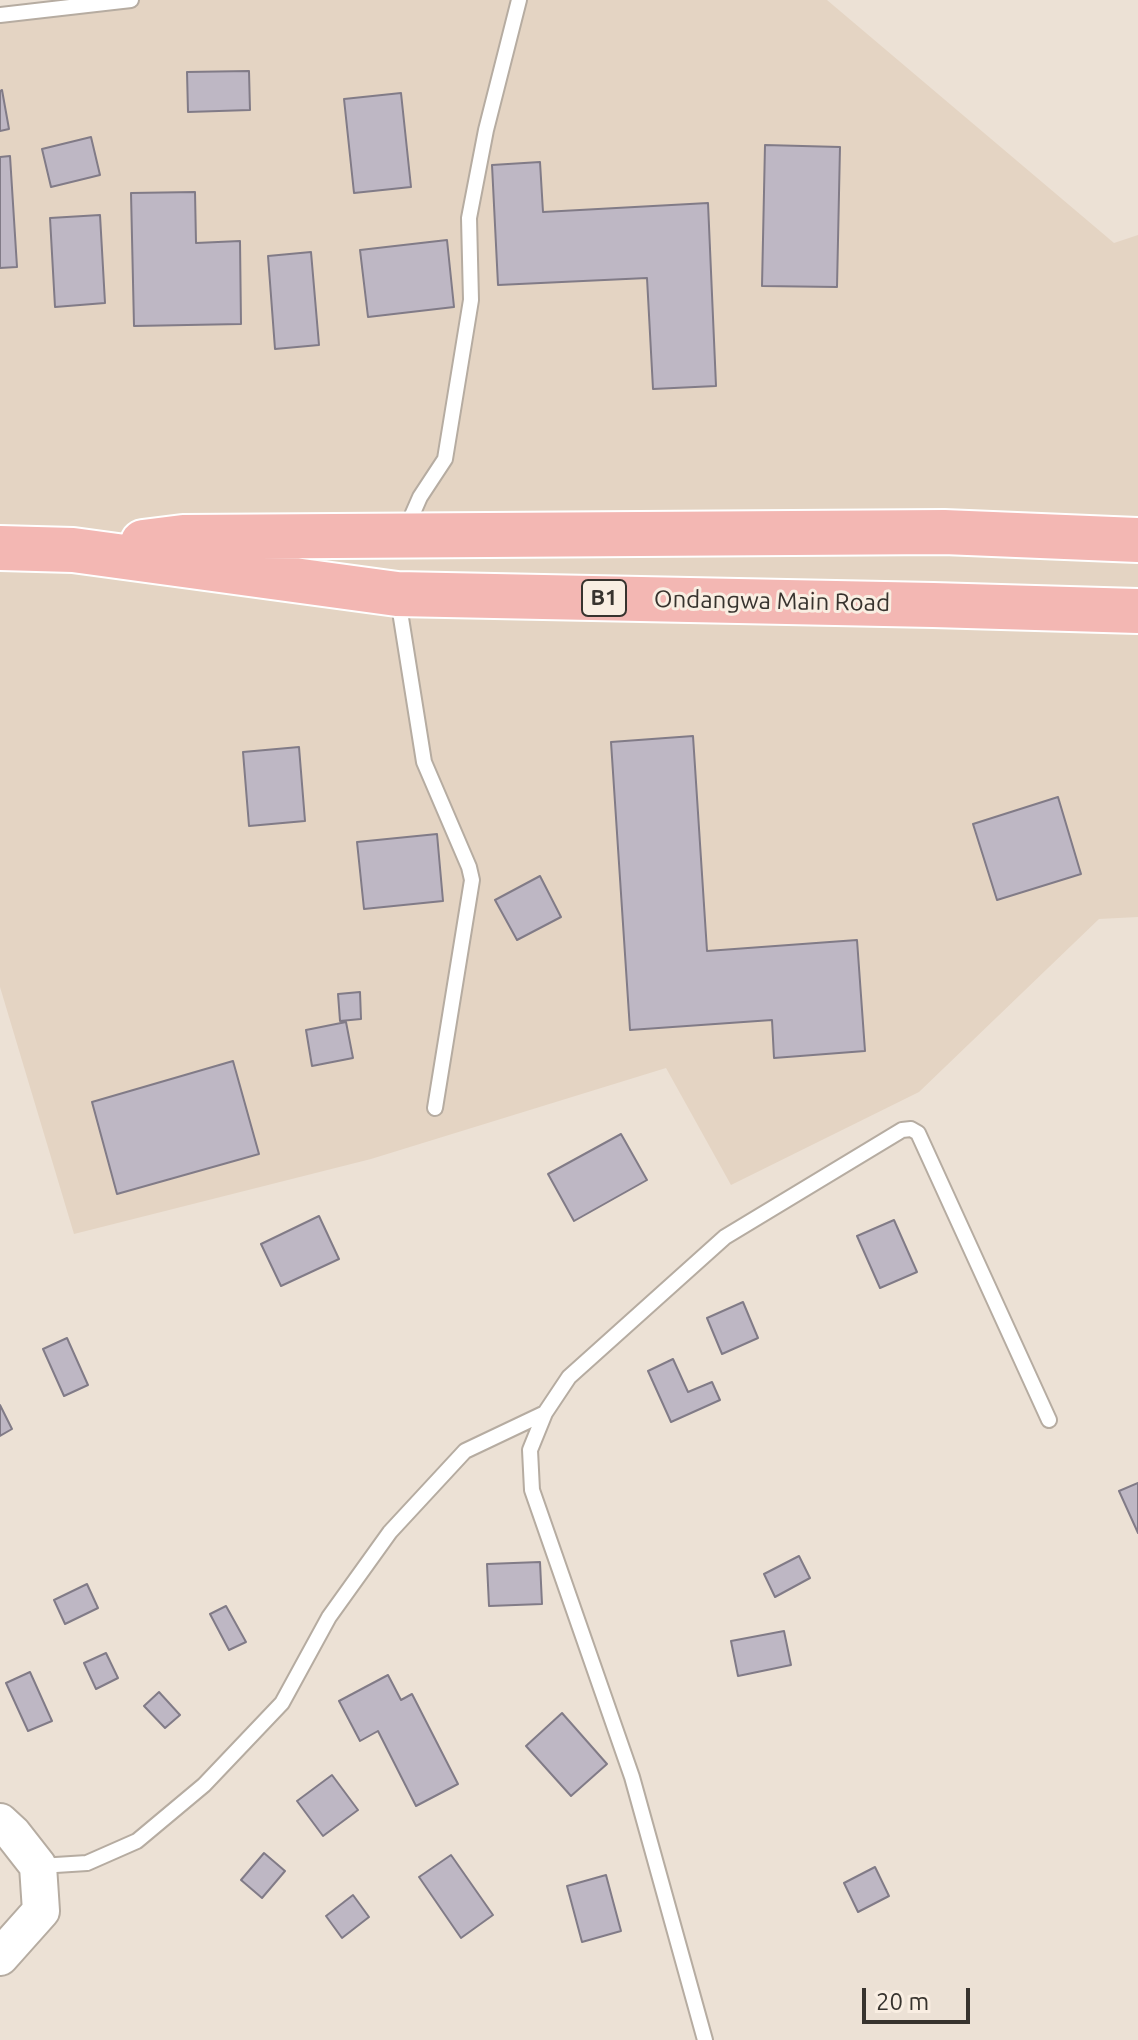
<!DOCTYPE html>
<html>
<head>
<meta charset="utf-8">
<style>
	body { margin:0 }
	#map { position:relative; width:1138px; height:2040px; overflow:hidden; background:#ece1d5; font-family:Ubuntu,sans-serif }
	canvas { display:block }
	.scale { position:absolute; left:862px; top:1988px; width:108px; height:36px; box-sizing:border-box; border:4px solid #37332e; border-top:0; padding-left:10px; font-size:24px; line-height:28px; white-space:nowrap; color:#37332e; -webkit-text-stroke:6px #f9eee2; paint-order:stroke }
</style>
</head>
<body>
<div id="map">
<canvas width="1138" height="2040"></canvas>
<div class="scale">20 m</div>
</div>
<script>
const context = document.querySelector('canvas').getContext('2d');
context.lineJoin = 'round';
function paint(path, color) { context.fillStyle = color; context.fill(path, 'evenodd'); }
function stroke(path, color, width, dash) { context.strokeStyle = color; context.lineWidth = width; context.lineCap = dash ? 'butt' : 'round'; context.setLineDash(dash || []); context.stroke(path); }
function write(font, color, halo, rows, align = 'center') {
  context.font = font + ' Ubuntu,sans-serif'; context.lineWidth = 6; context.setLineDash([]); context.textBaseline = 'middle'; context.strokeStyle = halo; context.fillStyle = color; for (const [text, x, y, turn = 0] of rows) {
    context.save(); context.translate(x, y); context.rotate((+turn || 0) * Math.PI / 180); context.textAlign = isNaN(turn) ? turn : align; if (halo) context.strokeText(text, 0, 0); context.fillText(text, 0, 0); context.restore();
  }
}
paint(new Path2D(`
	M131,0H827L1114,243L1138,235V917L1099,919L919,1092L731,1185L666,1068L371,1159L74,1234L0,987V15Z`), '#e4d4c3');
const building = new Path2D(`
	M249,71L250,110L188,112L187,72Z
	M2,90L9,129L0,131V91Z
	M401,93L411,187L354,193L344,99Z
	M91,137L100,175L51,187L42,149Z
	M765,145L840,147L837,287L762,286Z
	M10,156L17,267L0,268V157Z
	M540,162L543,212L708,203L716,386L653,389L647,278L498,285L492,165Z
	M195,192L196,243L240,241L241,324L134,326L131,193Z
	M100,215L105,303L55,307L50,218Z
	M447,240L454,307L368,317L360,250Z
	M311,252L319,345L275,349L268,256Z
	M693,736L707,951L857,940L865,1051L774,1058L772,1020L630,1030L611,742Z
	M299,747L305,821L249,826L243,752Z
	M1058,797L1081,874L997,900L973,824Z
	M437,834L443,901L364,909L357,842Z
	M540,876L561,917L517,940L495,900Z
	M360,992L361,1019L340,1021L338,994Z
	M346,1022L353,1058L312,1066L306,1030Z
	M233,1061L259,1154L117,1194L92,1102Z
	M621,1134L647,1180L574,1221L548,1174Z
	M319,1216L339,1259L281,1286L261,1244Z
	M894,1220L917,1272L880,1288L857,1236Z
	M743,1302L758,1338L722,1354L707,1318Z
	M67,1338L88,1385L64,1396L43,1349Z
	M673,1359L688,1392L712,1382L720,1400L671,1422L648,1371Z
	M0,1405L12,1429L0,1436Z
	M1138,1483V1533L1119,1491Z
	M799,1556L810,1578L775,1597L764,1574Z
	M540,1562L542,1604L489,1606L487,1564Z
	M87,1584L98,1608L65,1624L54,1600Z
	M226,1606L246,1642L229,1650L210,1614Z
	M784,1631L791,1665L738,1676L731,1641Z
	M106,1653L118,1678L96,1689L84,1663Z
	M30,1672L52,1721L28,1731L6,1683Z
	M388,1675L401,1700L412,1694L458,1784L416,1806L378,1731L360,1741L339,1701Z
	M159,1692L180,1715L165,1728L144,1706Z
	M562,1713L607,1764L571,1796L526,1746Z
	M332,1775L358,1810L323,1836L297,1801Z
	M264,1853L285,1871L262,1898L241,1880Z
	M451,1855L493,1915L461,1938L419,1877Z
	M875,1867L889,1896L858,1912L844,1883Z
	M606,1875L621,1931L582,1942L567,1886Z
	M353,1895L369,1917L342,1938L326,1916Z`);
paint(building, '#beb7c4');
stroke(building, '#817b87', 2);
const service = new Path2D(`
	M0,15L131,0
	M406,529L420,497L445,459L471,300L469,218L486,130L519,0
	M398,599L424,762L469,867L472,880L435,1108
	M40,1866L87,1863L137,1841L204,1785L282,1703L329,1617L390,1532L465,1451L545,1413
	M705,2040L632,1777L532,1490L530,1450L545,1413L569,1377L725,1237L902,1130L911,1129L918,1133L1049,1420`);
const tertiary = new Path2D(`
	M0,1822L13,1834L38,1866L41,1911L0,1957`);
const primary = new Path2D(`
	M143,542L183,537L944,532L1138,540
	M0,548L73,550L397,594L933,605L1138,611`);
stroke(service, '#b6aca1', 18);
stroke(tertiary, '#b6aca1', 40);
stroke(primary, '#fff', 48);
stroke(service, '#fff', 14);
stroke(tertiary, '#fff', 36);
stroke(primary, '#f3b7b3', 44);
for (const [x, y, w] of [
	[604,598,44]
]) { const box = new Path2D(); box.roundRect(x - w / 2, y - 18, w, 36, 6); context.fillStyle = '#f9eee2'; context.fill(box); stroke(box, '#37332e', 2); }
write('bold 22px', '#37332e', null, [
	["B1",604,598]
]);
write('24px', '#37332e', '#f9eee2', [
	["Ondangwa Main Road",772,601,1]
]);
</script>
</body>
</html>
